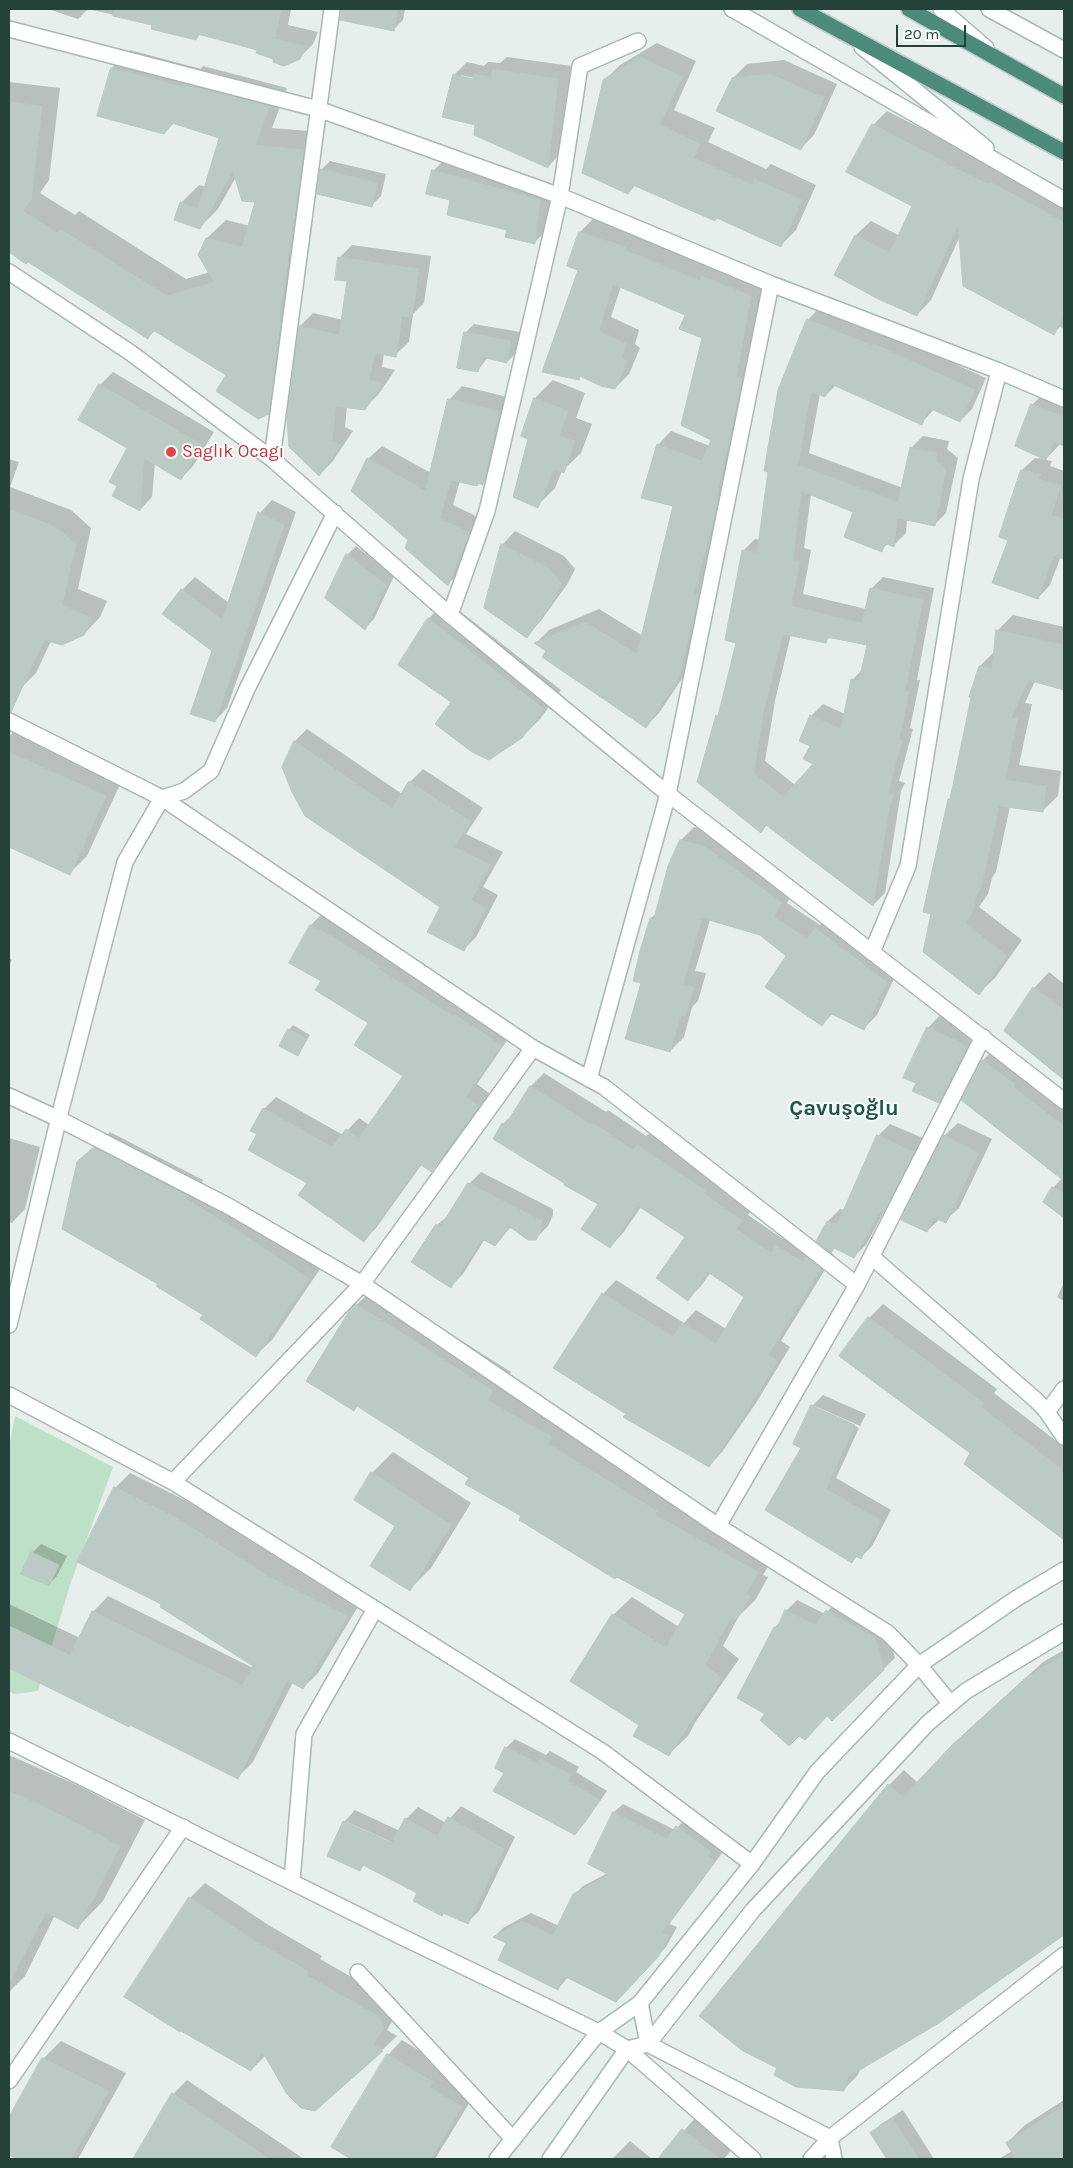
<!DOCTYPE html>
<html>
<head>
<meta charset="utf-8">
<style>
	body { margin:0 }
	#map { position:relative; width:1073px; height:2168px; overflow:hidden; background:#e6efeb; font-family:Karla,sans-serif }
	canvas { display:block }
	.frame { position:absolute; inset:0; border:10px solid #24423a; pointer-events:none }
	.scale { position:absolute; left:896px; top:25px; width:70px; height:22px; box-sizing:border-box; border:2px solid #24423a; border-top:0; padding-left:6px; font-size:15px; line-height:18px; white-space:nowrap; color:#24423a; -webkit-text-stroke:4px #f7fbf9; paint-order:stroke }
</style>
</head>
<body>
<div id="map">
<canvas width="1073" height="2168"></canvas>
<div class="frame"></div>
<div class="scale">20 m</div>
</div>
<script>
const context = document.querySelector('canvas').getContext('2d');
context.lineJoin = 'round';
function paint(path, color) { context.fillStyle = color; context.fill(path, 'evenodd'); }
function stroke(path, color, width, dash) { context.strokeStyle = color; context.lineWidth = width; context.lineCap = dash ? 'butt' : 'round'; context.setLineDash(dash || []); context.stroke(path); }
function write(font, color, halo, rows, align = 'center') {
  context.font = font + ' Karla,sans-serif'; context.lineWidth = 4; context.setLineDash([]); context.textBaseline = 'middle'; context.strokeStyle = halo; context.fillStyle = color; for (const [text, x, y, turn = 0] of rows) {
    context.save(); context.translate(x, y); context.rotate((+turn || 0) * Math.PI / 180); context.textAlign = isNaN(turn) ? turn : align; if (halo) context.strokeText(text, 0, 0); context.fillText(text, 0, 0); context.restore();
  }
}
paint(new Path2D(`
	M15,1416L113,1467L71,1582L38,1691L14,1694L9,1691V1447Z`), '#bfe0c8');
paint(new Path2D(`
	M48,9H291L288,25L318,32L313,44L299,58L275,59L258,49L201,33L196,39L154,24L88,9L78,19Z
	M355,9H405L403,20L394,29L353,21Z
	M657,43L696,61L674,110L715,128L708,142L766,169L771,164L816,185L796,230L781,245L718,217L636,185L628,193L604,81L620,65Z
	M130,50L201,69L203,66L287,88L272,128L321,132L286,394L268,413L228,375L156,330L148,337L28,260L26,263L9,251V82L60,88L49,180L40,193L75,215L79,211L186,279L210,272L207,238L226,220L250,226L257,200L236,177L218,209L200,227L181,203L199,185L206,187L220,137L175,122L164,133L112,68Z
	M507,57L571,66L560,154L548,167L454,75L467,62L484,66L488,62L500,63ZM461,75L479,79V81L461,77Z
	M784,60L837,84L814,135L801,148L733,78L747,64Z
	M887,111L960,148L959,149L1064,200V329L1060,327L1053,333L960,236L931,300L917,315L836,274L856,235L871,221L900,236L914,206L873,125Z
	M447,157L553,187L548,229L534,243L452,199L433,171Z
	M330,161L386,174L381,196L372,205L321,170Z
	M593,219L639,234L764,282L691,665L659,713L646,726L536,643L549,630L599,609L643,636L675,505L658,445L671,431L710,446L713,439L703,337L687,314L621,286L611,317L639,330L635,344L640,348L629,374L615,388L582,375L578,379L580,232Z
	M352,245L431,256L424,303L413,314L409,342L395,355L384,353L382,367L395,370L378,395L364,408L347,406L345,427L353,431L332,462L319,475L300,326L313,313L343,320L348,280L339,258Z
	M819,308L887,333L986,378L972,409L960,421L934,409L921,424L836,385L825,396L820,394L809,453L903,488L911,448L923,436L949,441L947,449L958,458L946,513L934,525L907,519L906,533L894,545L889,543L881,550L855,511L811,494L804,548L811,550L803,594L866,609L871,589L883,577L934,588L917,680H920L910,728L913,729L899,781L905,783L901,791L885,893L873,905L768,824L761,831L717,716L719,713L737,642L743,551L755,539L760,540L808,320ZM791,634L825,642L831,636L869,644L863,669L852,680L845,714L823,704L811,716L815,764L795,785L765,761L775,701Z
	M474,324L520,332L516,353L507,362L488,357L478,370L465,333Z
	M113,372L214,432L193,466L181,478L155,463L152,497L140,510L119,486L129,448L100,385Z
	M553,380L585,393L576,418L592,424L581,453L562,471L555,488L537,506L529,438L535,398Z
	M462,386L512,398L497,470L483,483L480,482L477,485L460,481L453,505L482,519L461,571L448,584L409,539L368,459L382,446L431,473L449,400Z
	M1048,389L1064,396V445L1061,443L1045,460L1052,461L1050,466L1064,471V557L1061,556L1050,585L1038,598L1010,539L1022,470L1035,458L1045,459L1032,405Z
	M9,459L19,462L10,487L71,510L91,528L78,589L107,601L100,617L84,634L51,641L36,673L20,689L9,684V654L17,637L9,634Z
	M272,500L296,512L227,708L215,721L213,650L182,590L195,577L229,603L260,513Z
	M515,531L564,556L575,569L568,583L540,622L526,636L502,545Z
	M356,546L394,576L374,619L365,628L347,555Z
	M447,601L561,690L540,719L522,737L452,701L400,664L429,618Z
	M1013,615L1064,627V688L1035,681L1025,703L1032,704L1019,765L1061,771L1058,796L1042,811L1010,806L996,872L992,878L988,894L979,907L1022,940L995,978L979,993L932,912L949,799L952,797L980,666L995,651L997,631Z
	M16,729L123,778L87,856L69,874L9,846V737Z
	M307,729L402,794L410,782L423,769L483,808L466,834L503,852L483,887L498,895L476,937L463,950L442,907L283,767L295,741Z
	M694,827L718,833L795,889L787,903L820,925L830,915L899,968L877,1015L864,1028L833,1013L822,1025L787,956L760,934L710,920L695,971L706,973L698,1001L692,1007L684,1037L670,1051L642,982L651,918L657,912L681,840Z
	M323,913L512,1033L477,1084L490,1094L443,1159L431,1171L422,1164L376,1228L364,1240L309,1182L259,1133L252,1130L264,1109L276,1097L343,1135L359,1118L369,1125L405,1076L370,1023L322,980L290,962L311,925Z
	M9,958L12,960L9,966Z
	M1049,972L1064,984V1079L1006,1030L1034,988Z
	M941,1014L980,1034L952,1088L938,1102L918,1083L928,1028Z
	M293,1025L310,1035L298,1054L289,1030Z
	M998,1045L1064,1099V1216L1044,1202L1053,1188L1062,1178L963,1100L983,1060Z
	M544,1073L606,1112L608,1110L646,1136L651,1132L754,1206L748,1215L783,1239L790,1233L816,1249L822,1244L828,1221L840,1209L844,1210L878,1136L890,1124L925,1139L896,1198L887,1206L866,1245L853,1257L836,1247L830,1252L834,1255L781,1341L790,1347L756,1403L722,1452L709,1466L627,1413L603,1294L616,1280L684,1323L696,1310L726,1329L745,1297L711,1272L701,1286L688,1299L687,1237L641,1207L623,1233L610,1247L599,1203L494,1138L503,1124L514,1113L531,1086Z
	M958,1123L992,1139L959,1208L945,1221L940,1219L927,1231L944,1136Z
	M110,1132L203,1180L201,1183L262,1220L324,1263L272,1340L256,1355L204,1315L159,1284L78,1162Z
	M9,1138L40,1147L25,1209L12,1223L9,1222Z
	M481,1172L553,1209V1215L548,1226L536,1238L511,1227L494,1245L485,1239L463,1274L451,1286L437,1225L450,1214L469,1184Z
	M1064,1283V1301L1057,1297Z
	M375,1286L511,1372L505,1381L672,1497L776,1553L763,1575L768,1577L756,1599L739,1616L723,1646L739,1659L696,1721L688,1736L669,1754L613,1615L632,1597L679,1627L687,1614L523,1516L470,1478L349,1313Z
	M883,1304L997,1389L994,1393L1064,1447V1530L1059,1535L869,1318Z
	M823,1395L866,1414L860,1426L815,1406V1408L859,1428L836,1478L891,1510L872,1546L861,1557L858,1555L852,1562L803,1447L812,1406Z
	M393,1452L471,1503L431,1568L409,1590L397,1525L372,1473Z
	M130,1473L193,1504L281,1560L362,1600L318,1673L303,1688L293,1682L253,1762L238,1777L131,1724L129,1726L9,1667V1604L80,1638L93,1612L108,1596L253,1668L254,1665L163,1604L78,1562L115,1488Z
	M41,1544L67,1556L57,1576L48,1585L32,1553Z
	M797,1600L825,1614L838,1600L887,1628L895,1658L832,1719L828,1714H767L775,1627L781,1621L786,1611Z
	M1064,1650V1933L938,2022L860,2068L858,2075L843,2090L889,1785L904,1770L918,1783L968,1730L1043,1662Z
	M515,1739L546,1755L550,1751L579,1767L576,1772L607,1791L584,1824L575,1833L506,1772V1748Z
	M9,1755L77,1785L145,1820L103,1901L78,1927L55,1915L25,1976L9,1992Z
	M623,1804L675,1830L685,1819L718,1843L715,1847L722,1853L669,1924L677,1927L666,1947L615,2000L568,1977L558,1989L508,1943L495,1936L503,1928L531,1913L559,1926L574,1895L583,1886L608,1873L589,1863L614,1812Z
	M461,1806L515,1837L479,1911L468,1922L419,1893L365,1864L360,1869L344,1822L355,1810L400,1831L406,1819L418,1807L446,1823ZM347,1822L398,1845L397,1847L347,1825Z
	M205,1883L270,1926L322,1956L320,1959L393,2001L398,2012L387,2030L397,2036L382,2050L266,2055L251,2070L190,1898Z
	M402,2040L446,2067L476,2092L435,2159H353L332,2146L388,2055Z
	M61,2041L126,2073L78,2159H19L9,2153V2119L43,2059Z
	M187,2080L304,2159H135L173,2094Z
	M1064,2100V2159H999L1012,2151L1007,2143L1025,2125Z
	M903,2110L934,2159H889L872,2133L881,2124Z
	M696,2117L733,2148L724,2159H659Z
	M630,2141L652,2159H612Z`), '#0003');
const building = new Path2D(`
	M114,9H281L275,39L306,46L300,59L284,66L273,62V59L256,53L257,50L198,34L196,40L151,29L152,25L113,16Z
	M341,9H398L394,31L340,20Z
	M641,57L682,77L660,125L700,144L694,158L752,185L754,179L802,200L781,247L717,218L715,221L633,185L628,194L582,173L603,80Z
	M111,68L183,87L184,84L270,106L255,145L304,150L285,280H286L281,302L279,321L281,322L269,414L258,419L216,391L226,375L153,330L148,339L28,262L26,264L9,252V102L42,106L31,200L23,211L57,233L60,229L167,296L214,282L198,255L206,238L242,247L255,202L242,201L233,171L200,229L174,220L180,202L198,209L219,138L172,123L164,134L97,116Z
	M493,69L558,79L548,168L474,135L475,125L442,117L453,74L473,79L474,74L491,77Z
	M770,74L824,98L801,150L716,111L732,78Z
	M872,124L947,163L946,164L988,184L990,182L1064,222V315L1054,335L963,286L958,225L917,316L878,299L834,275L855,235L890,253L912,206L846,172Z
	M320,169L377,183L372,207L317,194Z
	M432,170L540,200L535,244L505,237L507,230L447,215L450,200L426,194Z
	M579,232L626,247L625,250L700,281L702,276L751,296L736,378L742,379L717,495L719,496L714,518L694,593L699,594L678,680L646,728L542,657L546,651L534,643L585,622L637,654L673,506L641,498L657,444L702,461L711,440L681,425L702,338L679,329L685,315L613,284L599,331L626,344L622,357L627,362L615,389L601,386L580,376L579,380L542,372L578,270L567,266Z
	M338,257L419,269L412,317L402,316L396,357L375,353L369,380L383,383L365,410L336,406L332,440L341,445L319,476L289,447L287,418L299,326L339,335L347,281L335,280Z
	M807,319L873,346L874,344L975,390L960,422L929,408L922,425L831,384L825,397L811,391L798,465L898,502L910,447L937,453L936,461L946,470L935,526L897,518L894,547L885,543L882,552L844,537L853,512L801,491L793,560L800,561L791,606L862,623L870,588L923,600L905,691L909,692L899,740H902L888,793L894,795L890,804L873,906L766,825L761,833L697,782L716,715L718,716L736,643L725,640L742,550L757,553L768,472L764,471L778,390ZM783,634L826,643L827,637L867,645L859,681L851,679L841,729L810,715L799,741L810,746L803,759L813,764L783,797L754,773L763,713Z
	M464,332L511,341L507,363L482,357L478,372L457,368Z
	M99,384L147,412L148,410V413L202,445L181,480L144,458L140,511L112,496L117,486L109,482L127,448L78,420Z
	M534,398L568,411L559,436L575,441L564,473L554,469L538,508L513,497L528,439L521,436Z
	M448,399L499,411L483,485L478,483L477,486L451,480L440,518L469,533L448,586L405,548L408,540L351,491L367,458L425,491Z
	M1031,404L1064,417V446L1054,442L1046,460L1015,446Z
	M1021,470L1041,474L1038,479L1061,486L1051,515L1064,519V559L1054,555L1038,599L992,583L1008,540L999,537Z
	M9,509L54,526L76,544L62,605L92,618L84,635L62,645L44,640L11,712H9Z
	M258,512L284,525L215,722L190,714L212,651L162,614L181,589L222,620Z
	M501,544L550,569L562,584L555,598L527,638L484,608Z
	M346,554L386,585L365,630L325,598Z
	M428,618L544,709L522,738L489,760L472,752L435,724L451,702L398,665Z
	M996,630L1064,645V690L1028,680L1011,718L1017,719L1005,780L1046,786L1043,812L999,806L981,888L977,894L973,911L965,923L1007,956L979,995L923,952L931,914L923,912L948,799H950L971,698L969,697L979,666L992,669Z
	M294,741L392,808L409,781L471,822L454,847L491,865L471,900L486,908L464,951L427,932L440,907L305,816L292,792L282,767Z
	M9,752L106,796L70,875L9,847Z
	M680,840L704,846L782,903L774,917L807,939L815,928L887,982L864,1030L830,1013L822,1026L765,987L786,956L760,935L702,918L683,984L694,987L685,1016L681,1015L670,1052L625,1039L641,983L633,981L640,951L650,918L654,919L668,866Z
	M310,925L338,940L380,967L378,969L453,1016L454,1014L501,1045L466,1097L479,1106L431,1172L420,1164L364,1242L298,1195L307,1183L248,1150L257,1134L250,1131L263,1108L332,1147L346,1129L359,1138L403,1076L354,1045L368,1023L315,990L321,981L289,963Z
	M1033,987L1064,1010V1080L1004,1031Z
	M927,1027L959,1042L967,1048L939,1103L912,1091L916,1083L903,1078Z
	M288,1029L307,1039L298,1056L279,1046Z
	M982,1060L1015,1084L1013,1087L1064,1126V1181L961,1100Z
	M530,1086L592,1125L594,1123L633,1150L637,1145L705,1190L703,1193L742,1220L736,1229L771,1253L775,1245L803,1262L806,1257L821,1269L768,1355L778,1361L743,1417L709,1467L623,1417L626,1414L553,1368L602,1293L673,1337L682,1323L716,1344L744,1297L708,1272L688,1301L656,1278L685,1237L638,1206L610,1248L581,1229L598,1204L564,1185V1183L493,1139L502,1123L505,1125Z
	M877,1135L914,1152L884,1212L881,1211L877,1217L854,1258L834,1248L831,1253L816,1241L827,1221L837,1224Z
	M943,1135L979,1153L946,1223L934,1217L927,1232L901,1220Z
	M94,1147L188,1196L186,1199L246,1236L309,1279L256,1357L200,1319L203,1315L156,1286L158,1284L62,1229L77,1162Z
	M468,1183L542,1221V1228L536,1240H528L510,1227L495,1246L482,1239L451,1288L411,1262L436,1224L440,1227Z
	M1052,1187L1064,1193V1218L1043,1202Z
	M356,1304L493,1391L487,1400L552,1437L548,1444L657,1511L655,1515L758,1572L746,1594L750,1596L737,1619L731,1617L705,1665L722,1678L678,1741L669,1756L633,1736L639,1725L570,1681L612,1614L666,1648L685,1614L617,1577L615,1579L519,1520L521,1516L465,1484L469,1478L357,1406L354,1411L306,1381L348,1313Z
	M868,1317L984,1403L981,1407L1060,1468L1064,1475V1540L964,1464L970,1453L839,1356Z
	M811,1405L855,1425L826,1489L881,1521L861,1559L856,1556L852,1563L765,1510L801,1448L793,1444Z
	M371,1472L451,1525L410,1591L370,1566L395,1526L354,1500Z
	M114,1487L177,1518L266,1575L348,1616L303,1689L287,1680L238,1779L130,1725L129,1727L9,1668V1626L70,1655L92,1611L242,1685L253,1666L160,1607L161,1604L77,1562Z
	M31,1552L59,1565L49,1586L21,1574Z
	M785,1610L815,1625L826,1610L876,1639L884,1670L832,1721L827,1716L805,1740L799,1736L789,1746L760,1720L765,1714L737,1698L774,1627L777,1628Z
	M1064,1655V1935L939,2023L848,2077L844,2091L796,2087L774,2075L777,2068L743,2051L699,2016L888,1784L903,1797L952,1745L1027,1677Z
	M505,1747L538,1763L540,1759L571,1775L568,1781L600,1800L575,1835L493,1791L504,1773L495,1768Z
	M9,1791L51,1810L120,1846L78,1929L46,1912L9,1984Z
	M613,1812L667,1839L676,1826L711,1852L708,1856L715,1862L662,1933L669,1936L658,1957L616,2002L564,1976L558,1990L498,1960L506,1943L493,1937L522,1921L553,1935L573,1894L609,1875L588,1864Z
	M448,1817L504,1849L468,1924L443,1913L442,1916L413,1901L417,1893L363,1865L360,1871L327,1856L343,1821L392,1843L405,1818L437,1836Z
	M189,1897L255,1941L308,1971L306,1975L378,2016L384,2028L373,2045L383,2051L315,2111L301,2108L287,2094L262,2051L251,2071L181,2031L180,2032L124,1997Z
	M387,2054L433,2082L430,2087L462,2107L431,2159H351L331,2147Z
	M42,2058L109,2091L71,2159H17L9,2155V2117Z
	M172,2093L269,2159H133Z
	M1064,2106V2159H1016L1006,2143Z
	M893,2118L919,2159H887L870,2133Z
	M682,2129L720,2159H658Z`);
paint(building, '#bbcac4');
stroke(building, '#b8c9c2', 1);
const minor = new Path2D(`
	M9,29L318,109L560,196L771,284L999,371L971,479L908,866L872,952
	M999,371L1064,399
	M272,459L332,9
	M450,615L487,511L560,196L580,66L638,41
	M9,721L162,798L533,1048L604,1087L857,1285
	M589,1079L668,794L771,284
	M9,1096L59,1119L230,1207L362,1284L718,1526L888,1633L919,1665L950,1703
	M872,1257L1037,1401L1047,1412L1064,1437
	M9,1325L59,1117L125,862L162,798L184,791L211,771L247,689L335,513
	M9,1395L173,1482L362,1284L533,1048
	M1047,1412L1064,1389
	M173,1482L603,1752L752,1864
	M718,1526L857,1285L983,1037
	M292,1881L304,1734L375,1609
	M358,1972L513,2139
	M9,2081L183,1827
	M811,2159L830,2138L1064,1955`);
const tertiary = new Path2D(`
	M9,272L131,353L272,459L450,615L668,794L1064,1101
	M9,1741L400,1936L599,2032L627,2049L753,2159
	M640,2003L648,2044L830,2138L834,2159`);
const secondary = new Path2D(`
	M732,9L1064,200
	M941,9L986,48
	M989,9L1064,50
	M862,47L986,148
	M497,2159L599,2032L640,2003L752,1864L817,1772L919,1665L1017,1598L1064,1570
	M550,2159L627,2049L648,2044L753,1910L928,1723L966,1691L1064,1632`);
const trunk = new Path2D(`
	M800,9L1064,152
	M909,9L1064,96`);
stroke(minor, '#a8b8b2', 18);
stroke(tertiary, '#a8b8b2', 18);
stroke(secondary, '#a4bbb3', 18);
stroke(trunk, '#c2cac8', 18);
stroke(minor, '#fff', 15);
stroke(tertiary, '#fff', 15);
stroke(secondary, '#fff', 15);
stroke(trunk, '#4c8a7c', 15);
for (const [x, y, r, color] of [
	[171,452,6,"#e0444e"]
]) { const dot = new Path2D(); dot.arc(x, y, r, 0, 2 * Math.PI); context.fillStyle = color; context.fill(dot); stroke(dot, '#f7fbf9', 2); }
write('18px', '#be3a42', '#f7fbf9', [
	["Saglık Ocagı",182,452]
], 'left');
write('bold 22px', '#1f5548', '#f7fbf9', [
	["Çavuşoğlu",844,1109]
]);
</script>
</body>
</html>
